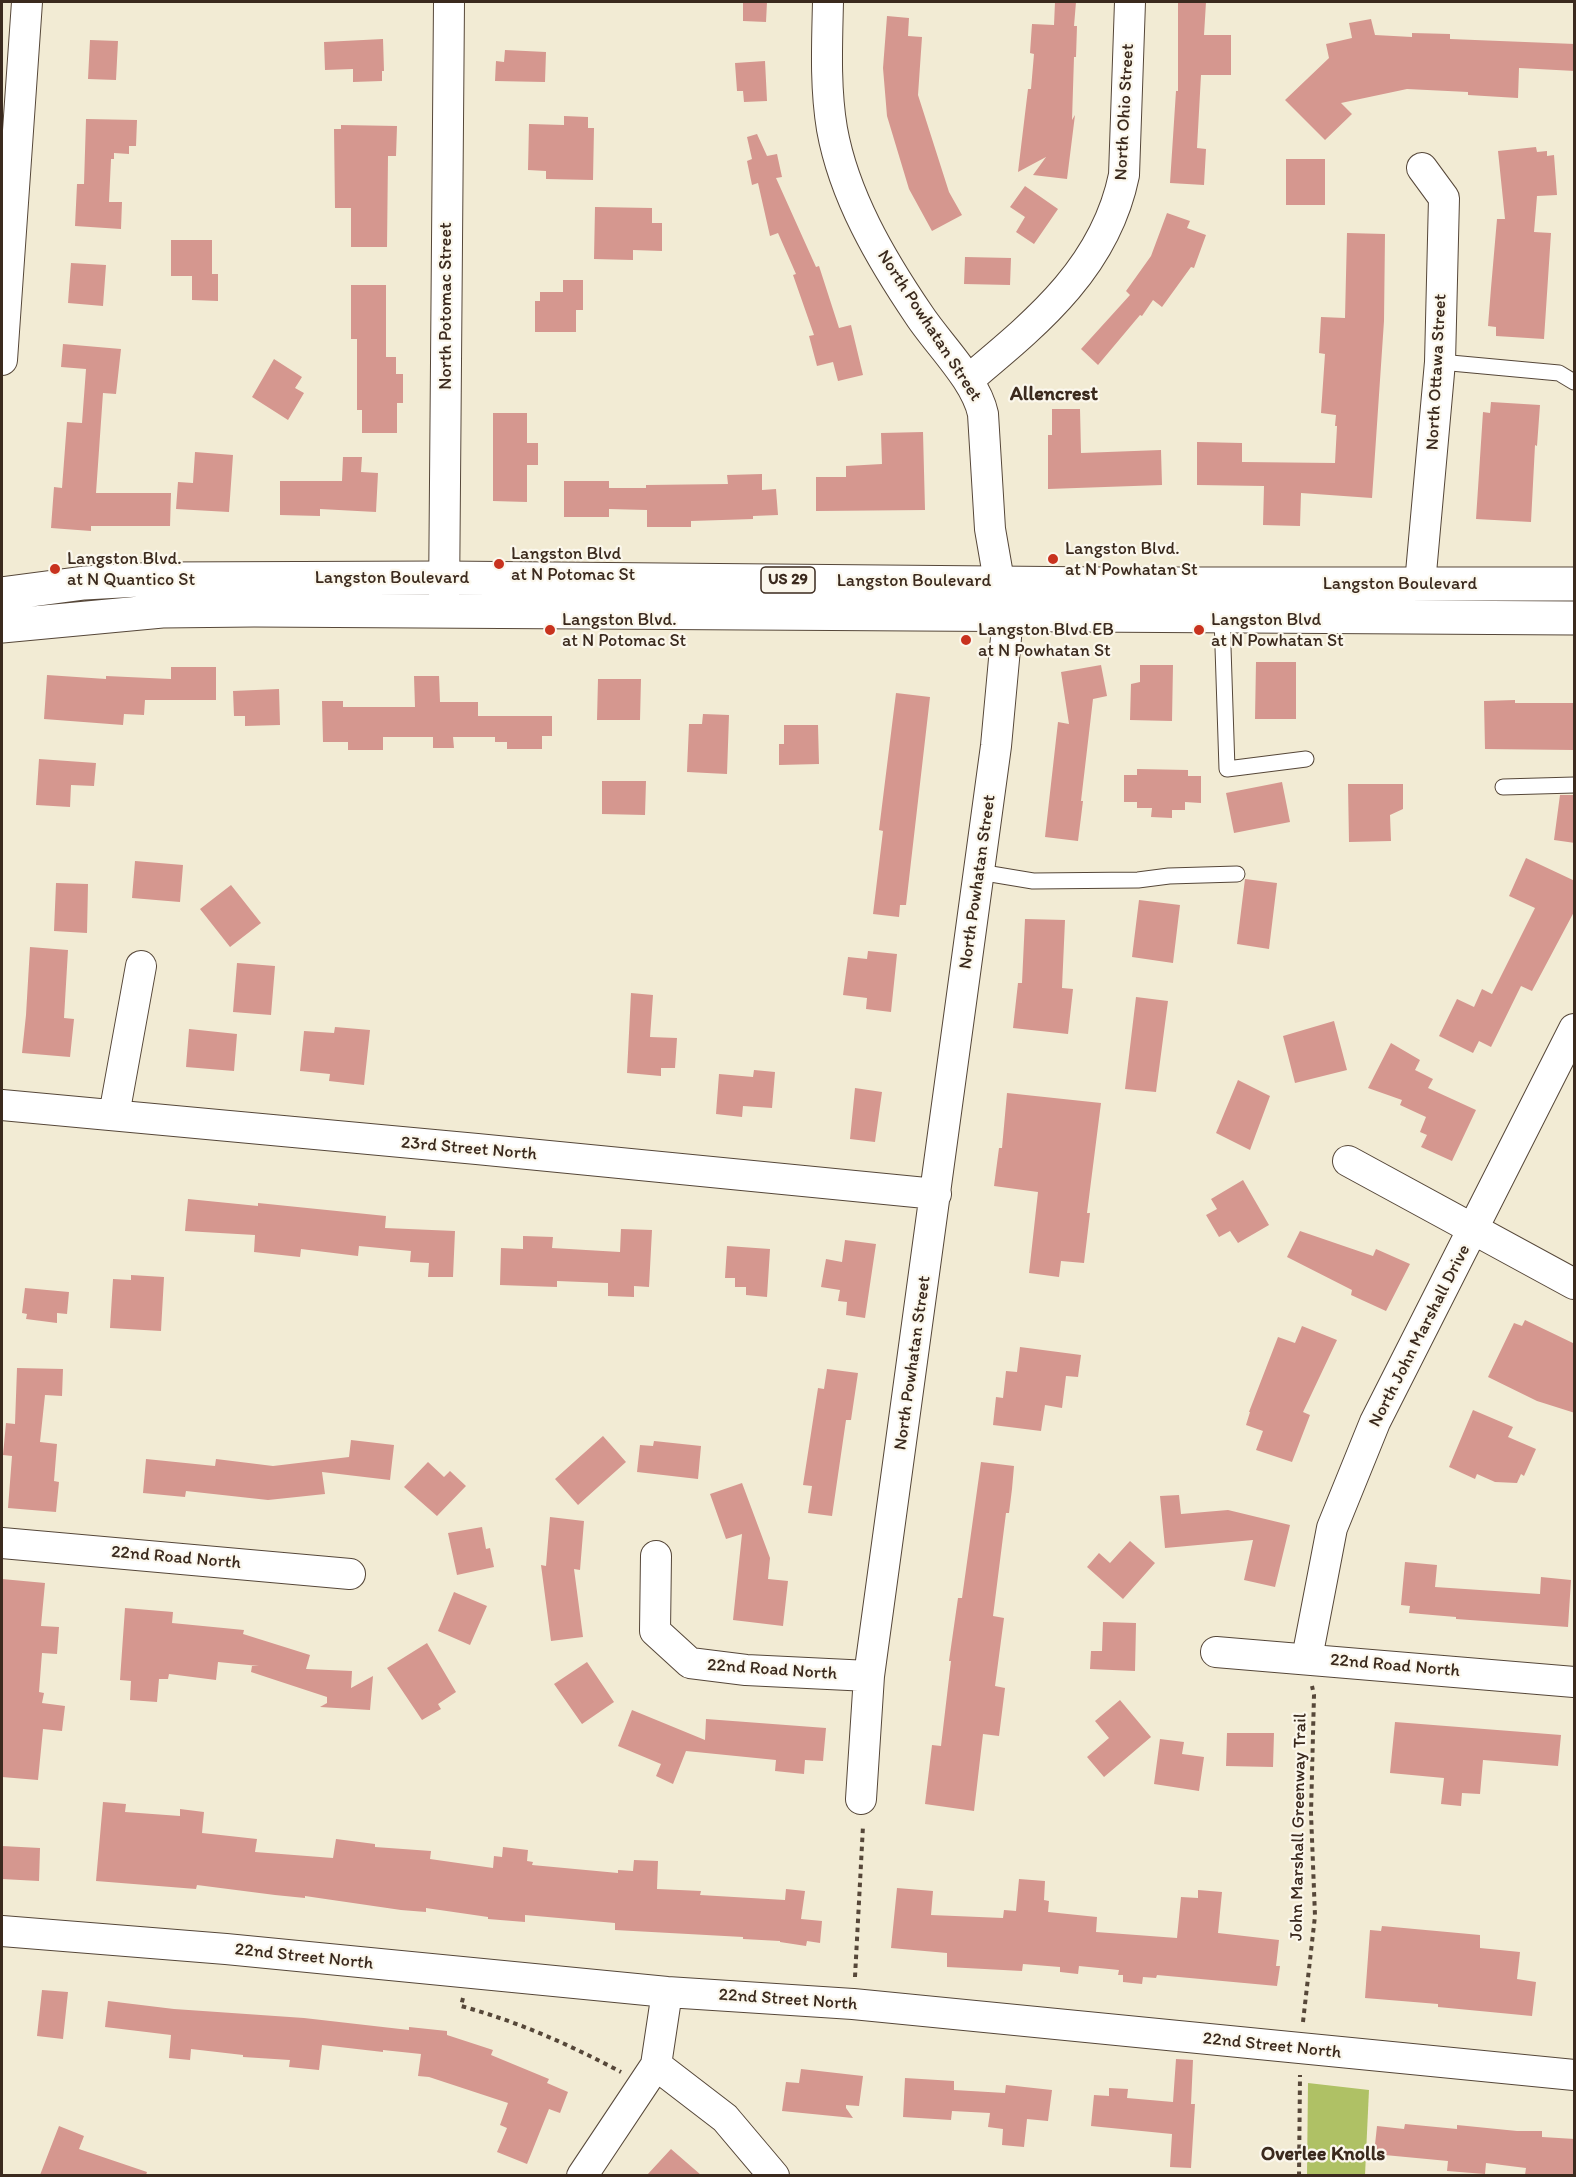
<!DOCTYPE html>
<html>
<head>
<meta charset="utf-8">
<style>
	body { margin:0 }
	#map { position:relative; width:1576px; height:2177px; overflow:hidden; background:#f2ebd4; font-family:Itim,sans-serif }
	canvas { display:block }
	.frame { position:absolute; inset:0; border:3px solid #3b2a1e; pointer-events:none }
</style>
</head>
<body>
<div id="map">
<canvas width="1576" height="2177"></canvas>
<div class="frame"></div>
</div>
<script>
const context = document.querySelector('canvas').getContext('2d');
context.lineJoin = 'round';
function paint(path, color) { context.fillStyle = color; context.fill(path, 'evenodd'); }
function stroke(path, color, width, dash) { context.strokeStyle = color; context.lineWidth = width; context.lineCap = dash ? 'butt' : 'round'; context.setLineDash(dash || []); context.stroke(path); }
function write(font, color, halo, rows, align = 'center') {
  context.font = font + ' Itim,sans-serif'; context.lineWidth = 4.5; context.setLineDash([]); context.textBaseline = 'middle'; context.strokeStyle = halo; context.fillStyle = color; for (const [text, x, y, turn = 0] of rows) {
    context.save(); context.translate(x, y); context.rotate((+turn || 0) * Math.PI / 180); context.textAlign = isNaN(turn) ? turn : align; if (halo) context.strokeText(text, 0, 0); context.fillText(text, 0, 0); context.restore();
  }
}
paint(new Path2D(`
	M1308,2083L1369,2090L1365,2175H1307Z`), '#afc165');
paint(new Path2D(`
	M743,2H767L766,22L743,21Z
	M1055,2H1076L1074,26H1077L1076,57H1074L1072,120L1075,115L1067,179L1033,175L1046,157L1018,172L1028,89H1031L1034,54L1030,53L1032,24L1054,25Z
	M1178,2H1206L1204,35H1231V75H1201L1197,148L1206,149L1204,185L1170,183L1176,91H1178Z
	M887,16L909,18L908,36L922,37L918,95L949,192L962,215L932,231L909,189L887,116L883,68Z
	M1371,19L1375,35L1412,37V33L1450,34V39L1575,44V71L1519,68L1518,98L1468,95V92L1407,89L1341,103L1352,114L1325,140L1285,100L1329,58L1326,44L1352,38L1349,23Z
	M383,39L384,71H382V81L353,82V69L325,70L324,42Z
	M90,40L118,41L116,80L88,79Z
	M505,50L546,52L545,82L495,81L496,61L504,62Z
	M765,61L767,101L744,102L743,91H737L735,63Z
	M564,116L588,117V128H594L593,180L546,179V171L528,170L529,124L564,125Z
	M86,119L137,120L136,146H129V154L114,153V159H111L109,202H122L121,229L75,226L77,184H84Z
	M341,125L397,126L396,156H388L387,247H351V208H335L334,129H341Z
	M757,134L767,156L777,154L782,177L776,178L816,267L819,266L839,328L851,325L863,375L838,381L833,362L817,366L809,336L814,335L793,275L796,274L778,233L770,236L758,183L752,185L747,161L752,159L747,137Z
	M1536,147L1537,152L1547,151V156L1554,155L1557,195L1537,196L1534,232L1551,233L1544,339L1496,336V327L1488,326L1491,288L1497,219H1505L1498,151Z
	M1286,159H1325V205H1286Z
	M1025,186L1058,209L1034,244L1016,232L1025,217L1010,207Z
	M595,207L652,208V223H662V251L633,250V260L594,259Z
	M1167,213L1190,221L1187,228L1206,235L1194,268L1191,267L1162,307L1153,300L1142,316L1140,315L1098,365L1081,349L1130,295L1126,291L1151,256Z
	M1347,233L1385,234L1384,321L1372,498L1301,493L1300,526L1263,525L1264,486L1197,485V442L1242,443V462L1335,463L1337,426H1335L1336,415L1321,413L1325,354L1319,353L1321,317L1345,318Z
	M171,240H212V274H218V301L192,300V276H171Z
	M965,257L1011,258L1010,285L964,284Z
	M71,263L106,265L103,306L68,303Z
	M563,280H583V310H576V332H535V301H540V292H563Z
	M351,285H386V357H396V374H403V403H397V433H362V410H357V339H351Z
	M63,344L121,349L116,394L103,393L96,493H171L170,526H91V531L51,528L54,487L62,488L67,422L82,423L86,369L61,367Z
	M274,359L302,377L295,388L304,393L288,420L252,397Z
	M1491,402L1540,405L1537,446L1535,445L1531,522L1476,519L1483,412L1490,413Z
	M1052,409H1080L1081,453L1161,450L1162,485L1048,489V435H1052Z
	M493,413H527V443H538V465H527V502L493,501Z
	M923,432L925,510L816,511V477H846V466L882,464L881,433Z
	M195,452L233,455L229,512L176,509L178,482L193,483Z
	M343,457H362L361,472L378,473L376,512L320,509V516L280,515V481H342Z
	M762,474V490L776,489L778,515L753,516V519L691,521V527H647V510L609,509V517H564V481H609V488H646V485L728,484L727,475Z
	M1256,662H1296V719H1255Z
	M1101,665L1107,696L1093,699L1081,801H1083L1078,841L1045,837L1058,722L1069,724L1061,672Z
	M1140,665H1173L1172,721L1130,720L1131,684L1140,682Z
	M171,667H216V700H145L144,715L124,714L123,725L44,719L47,675L106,679V676L171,679Z
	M414,676H439L440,702H478V716H552V736H542V749H507V742H495V737H453L454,748H433V737H383V750H348V742H323L322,701H343V707H415Z
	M598,679H641L640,720H597Z
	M279,689L280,725L245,726V716H234L233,691Z
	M896,693L930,697L906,905H900L899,917L873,914L883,831L879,830Z
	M1515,700V703H1574V750L1485,749L1484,701Z
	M703,714L729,715L727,774L687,772L689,724H702Z
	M784,725H818L819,764L779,765V744H784Z
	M39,759L96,763L94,786L71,785L70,807L36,805Z
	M1137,769L1188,770V776H1201V803L1185,802V810H1172V818L1151,817L1152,808H1137V802H1124V775H1137Z
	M602,781H646L645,815L602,814Z
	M1282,782L1290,822L1234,833L1226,793Z
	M1348,784H1403V809L1390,815L1391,841L1349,842Z
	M1560,795H1575V843L1554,840Z
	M1526,858L1575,881V910L1532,991L1521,986L1491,1047L1479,1041L1473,1053L1439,1036L1457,999L1474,1007L1482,989L1492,994L1535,908L1509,896Z
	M135,861L183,865L180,902L132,898Z
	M1245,879L1277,883L1269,949L1237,944Z
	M56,883L88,884L87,933L54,931Z
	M231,885L261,923L230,947L200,909Z
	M1139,900L1180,905L1173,963L1132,957Z
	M1025,919L1065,920L1062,988L1073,989L1068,1034L1013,1028L1018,983H1022Z
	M30,947L68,950L64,1018L74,1019L70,1057L22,1053L26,1015Z
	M868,951L897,954L891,1012L866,1009L867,998L843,995L848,957L867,959Z
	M237,963L275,966L271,1015L233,1012Z
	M631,993L653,995L650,1037L677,1038L675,1068H661V1076L627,1073Z
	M1136,997L1168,1001L1156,1092L1125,1089Z
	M1334,1021L1347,1070L1295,1083L1283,1036Z
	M335,1027L370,1030L364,1085L329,1081L330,1074L300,1071L304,1031L334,1033Z
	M189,1029L237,1034L234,1071L186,1067Z
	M1391,1043L1420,1060L1415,1070L1433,1079L1428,1088L1476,1110L1452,1161L1421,1147L1427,1135L1420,1132L1426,1117L1400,1105L1402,1100L1368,1088Z
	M754,1070L775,1072L772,1108L743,1106L742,1117L716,1114L719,1074L753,1077Z
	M1238,1080L1270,1096L1250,1150L1216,1133Z
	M855,1088L882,1092L875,1142L850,1139Z
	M1007,1093L1101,1103L1087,1213H1090L1084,1263L1061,1261L1059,1277L1029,1273L1038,1192L994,1186L999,1148H1002Z
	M1243,1180L1269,1225L1238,1243L1230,1231L1219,1237L1206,1215L1217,1209L1211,1199Z
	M188,1199L258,1206V1203L386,1216L385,1228L455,1231L453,1277H428L429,1263L410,1262L411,1251L359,1246L358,1256L301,1249L300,1257L254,1252L255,1235L185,1231Z
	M621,1229L652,1230L649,1287L634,1286V1297L608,1296V1283L557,1281V1287L500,1285L501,1248L523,1249V1236L553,1237L552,1248L620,1252Z
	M1300,1231L1373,1256L1376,1249L1410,1264L1386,1311L1351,1295L1352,1290L1287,1257Z
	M845,1240L876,1244L865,1318L846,1315L847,1302L838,1301L840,1290L821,1287L826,1259L842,1262Z
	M727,1246L770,1249L767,1297L746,1295V1287H735V1278H725Z
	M131,1275L164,1277L161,1331L110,1328L113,1279L131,1280Z
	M25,1288L69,1292L67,1314L57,1313V1323L26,1319L27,1314L22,1313Z
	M1525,1320L1575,1344V1413L1537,1401L1488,1377L1514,1323L1522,1326Z
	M1302,1326L1337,1340L1303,1412L1310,1415L1292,1462L1256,1450L1263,1431L1246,1425L1250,1412H1249L1278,1337L1295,1343Z
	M1020,1347L1081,1355L1078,1377L1066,1376L1062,1408L1045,1405L1041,1431L993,1425L996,1397L1003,1398L1006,1371L1017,1372Z
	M17,1368L63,1369L62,1396L45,1395L40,1442L57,1444L54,1481L59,1482L56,1512L8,1508L12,1456L3,1455L6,1423L15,1424Z
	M827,1369L858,1373L851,1420H846L832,1516L808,1513L812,1486L803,1485L818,1388L824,1389Z
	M1473,1410L1513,1427L1508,1437L1536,1449L1524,1476L1521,1474L1517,1483L1495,1482L1477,1474L1475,1479L1449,1467Z
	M603,1436L626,1462L578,1505L555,1479Z
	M351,1440L394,1445L390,1480L322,1472L325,1494L268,1500L186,1491L185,1497L143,1493L146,1459L215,1466L216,1459L273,1466L349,1457Z
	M654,1441L701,1446L698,1479L637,1472L640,1445L653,1446Z
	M428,1462L444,1477L450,1471L466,1486L437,1516L404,1487Z
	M981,1462L1014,1466L1012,1489L1009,1513H1006L993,1616L1004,1618L995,1686L1005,1688L999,1736L983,1734L974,1811L925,1804L932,1745L941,1746L951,1661H949L958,1598H962Z
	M742,1483L770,1558L768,1579L788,1581L783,1626L733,1620L742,1534L726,1539L710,1494Z
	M1179,1495L1181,1514L1228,1510L1290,1525L1275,1587L1244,1580L1253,1540L1165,1548L1160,1496Z
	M550,1517L584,1521L580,1570L574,1569L583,1637L551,1641L541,1565L546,1566Z
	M482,1527L486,1549L490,1548L494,1567L457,1575L448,1533Z
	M1130,1541L1155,1563L1123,1599L1087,1567L1099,1553L1110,1563Z
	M1405,1562L1437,1565L1435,1587L1540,1594L1541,1577L1571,1580L1568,1627L1456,1619V1617L1409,1613L1410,1606L1401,1605Z
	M2,1579L45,1583L41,1626L59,1627L57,1654L42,1653L39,1692L44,1693L42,1703L65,1706L62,1731L43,1729L38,1780L2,1777Z
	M454,1592L487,1606L470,1645L438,1631Z
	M125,1608L173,1612L172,1623L244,1630L243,1634L310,1655L306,1669L352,1671L351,1688L373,1676L370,1710L320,1707L327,1703V1697L251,1672L252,1666H259L218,1662L216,1680L169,1674L168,1679H159L157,1702L130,1700L131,1681L120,1680Z
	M1103,1622L1136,1623L1135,1671L1090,1669L1091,1651H1102Z
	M427,1643L456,1692L438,1704L441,1709L422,1720L387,1668Z
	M587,1662L614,1702L582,1724L554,1684Z
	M1120,1700L1151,1737L1104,1777L1087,1757L1109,1738L1095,1721Z
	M632,1710L705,1740L706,1719L826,1728L823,1761L805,1760L804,1774L775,1771L776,1760L686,1751L673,1784L656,1776L661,1764L618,1746Z
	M1395,1722L1561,1735L1558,1766L1483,1760L1480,1794L1462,1793L1461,1806L1441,1804L1444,1778L1390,1773Z
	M1227,1733H1274L1273,1767L1226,1766Z
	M1160,1739L1184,1742L1182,1754L1204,1757L1199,1791L1154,1784Z
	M103,1802L126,1804L125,1812L180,1816V1809L204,1812L202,1833L257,1839L255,1852L333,1858L336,1839L375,1844V1847L431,1851L430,1859L493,1868L494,1856L502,1857L503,1847L528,1850L527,1861L533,1862L532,1865L618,1873V1870L633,1871L634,1860L658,1861L657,1889L701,1891L700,1895L785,1900L786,1889L805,1891L801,1919L822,1921L820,1943L807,1941L806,1946L780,1942V1941L743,1939V1937L615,1930V1923L525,1915V1922L488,1919V1917L426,1908V1912L401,1910L305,1896V1898L275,1895L197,1885L196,1889L96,1881Z
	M2,1846L40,1848L39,1881L2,1879Z
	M1019,1879L1045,1881L1044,1900L1049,1901L1048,1912L1097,1917L1096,1932L1177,1938L1181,1897L1198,1898V1890L1222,1892L1218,1933L1279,1940L1276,1966H1280L1277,1986L1157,1975L1156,1978L1143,1977L1142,1984L1123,1982V1975H1118L1119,1970L1079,1966L1078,1974L1060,1972V1967L1023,1964L1022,1971L947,1967V1953L891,1948L897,1888L933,1891L931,1915L1003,1918L1004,1910L1016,1911Z
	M1382,1926L1480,1935V1948L1520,1952L1517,1979L1536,1982L1532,2016L1438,2007V2004L1365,1998L1370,1930L1381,1931Z
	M42,1990L68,1992L63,2039L37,2036Z
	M108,2001L174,2009L304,2018L409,2030V2027L447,2031V2035L493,2050L491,2055L549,2079L547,2083L568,2092L560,2113L549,2109L527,2164L497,2152L507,2128L500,2125L508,2103L429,2077L418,2076L421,2054L383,2050V2052L322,2045L319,2070L289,2067L290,2060L243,2057V2055L191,2049L190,2060L169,2058L171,2035L105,2027Z
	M1176,2059L1193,2060L1191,2104H1195L1191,2168L1170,2167L1172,2134L1091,2126L1094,2095L1109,2096V2088L1128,2089L1127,2098L1173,2102Z
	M801,2069L863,2076L859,2106L846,2105V2108L853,2118L782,2111L786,2082L799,2083Z
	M905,2078L954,2081V2090L1005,2093L1006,2085L1052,2090L1048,2121L1027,2119L1024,2147L1002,2145L1003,2129L988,2127L990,2113L952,2111L951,2120L903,2117Z
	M1405,2124L1457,2129V2125L1517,2131H1542V2137L1575,2139V2175H1525L1526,2168L1486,2163L1485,2174L1447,2171L1448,2161L1374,2154L1377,2126L1404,2129Z
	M59,2126L84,2136L79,2149L147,2172L146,2175H40Z
	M671,2149L701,2175H647Z`), '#d5978f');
const service = new Path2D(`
	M1440,362L1559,373L1574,382
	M1222,617L1227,769L1306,759
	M1503,787L1574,785
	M979,872L1033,881L1138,880L1169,876L1237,874`);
const minor = new Path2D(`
	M828,2C827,44 825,87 832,129C844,196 881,259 919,315C938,344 976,380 983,414L990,529L999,581L1008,616L996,746L869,1676L861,1799
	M2,360L27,2
	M968,380C1036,323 1105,268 1124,175L1130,2
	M1420,584L1440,362L1444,198L1422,168
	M444,602L449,2
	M2,1105L477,1149L936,1194
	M114,1115L141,966
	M1348,1161L1574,1284
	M2,1543L350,1574
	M656,1556L655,1631L690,1663L746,1670L869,1676
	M1216,1652L1574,1682
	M1307,1658L1332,1528L1375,1422L1574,1029
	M2,1931L226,1949L667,1992L853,2004L1574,2075
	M656,2065L725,2118L774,2176
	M582,2176L656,2065L667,1992`);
const primary = new Path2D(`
	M2,594L84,583L157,579L444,578L1104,584H1574
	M2,626L162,611L254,610L1574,618`);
stroke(service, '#564739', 17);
stroke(minor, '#564739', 32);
stroke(primary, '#564739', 35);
stroke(new Path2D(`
	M855,1977L863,1826
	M463,1998L461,2006C519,2022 568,2044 621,2072
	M1303,2022L1315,1916L1311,1813L1314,1695L1312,1686
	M1299,2176L1300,2075`), '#564739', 4, [4.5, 4.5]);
stroke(service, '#fff', 15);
stroke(minor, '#fff', 30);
stroke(primary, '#fff', 33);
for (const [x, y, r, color] of [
	[1053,559,6,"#c8321e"],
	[499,564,6,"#c8321e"],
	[55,569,6,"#c8321e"],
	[550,630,6,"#c8321e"],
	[1199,630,6,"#c8321e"],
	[966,640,6,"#c8321e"]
]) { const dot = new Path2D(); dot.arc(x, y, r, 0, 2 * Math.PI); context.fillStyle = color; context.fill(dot); stroke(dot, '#fbf7ec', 2); }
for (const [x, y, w] of [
	[788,580,54]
]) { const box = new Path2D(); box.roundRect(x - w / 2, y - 13, w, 26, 4.5); context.fillStyle = '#fbf7ec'; context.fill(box); stroke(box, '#3b2a1e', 1.5); }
write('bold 16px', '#3b2a1e', null, [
	["US 29",788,580]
]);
write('18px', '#3b2a1e', '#fbf7ec', [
	["North Ohio Street",1125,112,-87],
	["North Potomac Street",446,306,-90],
	["North Powhatan Street",929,326,57],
	["North Ottawa Street",1437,372,-87],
	["Langston Boulevard",392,578],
	["Langston Boulevard",914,581],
	["Langston Boulevard",1400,584],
	["North Powhatan Street",978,882,-82],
	["23rd Street North",469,1149,5],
	["North John Marshall Drive",1420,1336,-63],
	["North Powhatan Street",913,1363,-82],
	["22nd Road North",176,1558,5],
	["22nd Road North",1395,1666,5],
	["22nd Road North",772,1670,4],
	["John Marshall Greenway Trail",1299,1827,-89],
	["22nd Street North",304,1957,6],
	["22nd Street North",788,2000,4],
	["22nd Street North",1272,2046,6]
]);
write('18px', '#3b2a1e', '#fbf7ec', [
	["Langston Blvd.",1065,549],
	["at N Powhatan St",1065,570],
	["Langston Blvd",511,554],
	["at N Potomac St",511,575],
	["Langston Blvd.",67,559],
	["at N Quantico St",67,580],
	["Langston Blvd.",562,620],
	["at N Potomac St",562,641],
	["Langston Blvd",1211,620],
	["at N Powhatan St",1211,641],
	["Langston Blvd EB",978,630],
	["at N Powhatan St",978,651]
], 'left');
write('bold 20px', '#3b2a1e', '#fbf7ec', [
	["Allencrest",1054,395],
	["Overlee Knolls",1323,2155]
]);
</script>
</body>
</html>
